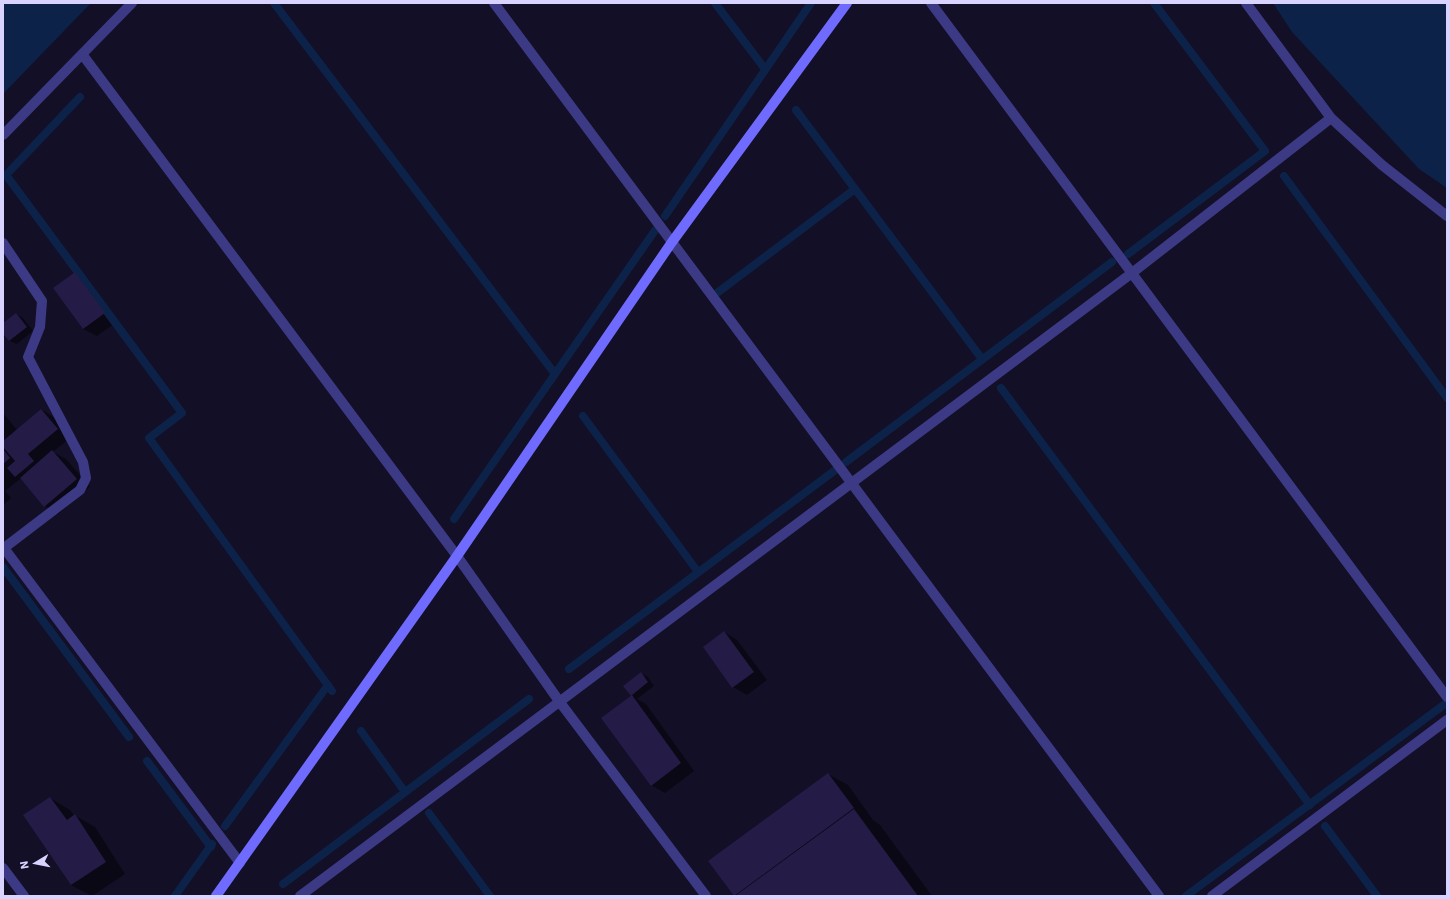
<!DOCTYPE html>
<html>
<head>
<meta charset="utf-8">
<style>
	body { margin:0 }
	#map { position:relative; width:1450px; height:899px; overflow:hidden; background:#130f26; font-family:"IBM Plex Sans",sans-serif }
	canvas { display:block }
	.frame { position:absolute; inset:0; border:4px solid #d9d4ff; pointer-events:none }
	.north { position:absolute; left:16px; top:843px; width:40px; height:40px; -webkit-text-stroke:3px #130f26; paint-order:stroke; rotate:260deg; font-size:11px; font-weight:700; line-height:16px; text-align:center; color:#d9d4ff }
	.north::after { content:''; display:block; margin:auto; width:14px; height:18px; background:#d9d4ff; clip-path:polygon(50% 0,100% 100%,50% 72%,0 100%) }
</style>
</head>
<body>
<div id="map">
<canvas width="1450" height="899"></canvas>
<div class="frame"></div>
<div class="north">N</div>
</div>
<script>
const context = document.querySelector('canvas').getContext('2d');
context.lineJoin = 'round';
function paint(path, color) { context.fillStyle = color; context.fill(path, 'evenodd'); }
function stroke(path, color, width, dash) { context.strokeStyle = color; context.lineWidth = width; context.lineCap = dash ? 'butt' : 'round'; context.setLineDash(dash || []); context.stroke(path); }
paint(new Path2D(`
	M3,3H91L3,94Z
	M1273,3H1447V188L1419,169L1292,32Z`), '#0c2248');
paint(new Path2D(`
	M75,273L89,281L118,321L97,336L83,329Z
	M16,314L23,318L33,331L17,344L10,341L6,336L3,339V324Z
	M42,410L55,418L71,437L53,452L66,459L90,487L58,514L45,506L23,481L20,479L5,491L11,498L3,505V413L18,431Z
	M724,632L737,640L767,680L747,695L733,687Z
	M641,673L648,677L654,686L637,699L646,704L694,771L665,793L651,785L603,718L633,696L631,695Z
	M828,774L848,785L873,820L880,825L932,896L735,895Z
	M50,798L70,810L74,815L95,827L125,874L92,896L71,885Z`), '#0007');
stroke(new Path2D(`
	M274,3L555,374
	M715,3L765,69
	M80,97L6,175L182,413L149,438L332,691
	M796,110L982,359
	M1284,176L1447,398
	M665,216L811,3
	M1128,254L1265,151L1154,3
	M717,293L855,189
	M1001,388L1310,805
	M583,416L698,572
	M846,462L1112,262
	M454,519L656,229
	M3,567L129,737
	M569,669L834,471
	M361,731L405,792
	M147,761L211,847
	M429,813L490,896
	M225,826L328,685
	M1325,826L1377,896
	M283,884L529,699
	M175,896L212,844
	M1186,896L1445,704`), '#0c2248', 8);
paint(new Path2D(`
	M75,272L105,313L83,329L53,288Z
	M16,313L27,327L9,341L3,334V323Z
	M41,409L58,429L28,454L34,461L15,477L7,468L15,461L3,447V441Z
	M3,449L10,458L3,464Z
	M52,450L77,479L44,507L20,478Z
	M724,631L754,672L732,688L703,647Z
	M641,672L648,682L631,696L623,686Z
	M632,695L681,763L651,786L601,718Z
	M828,773L854,808L734,896L708,861Z
	M50,797L67,820L75,814L106,862L71,885L23,815Z
	M854,809L918,896H735Z`), '#241b47');
stroke(new Path2D(`
	M494,3L1159,896
	M931,3L1447,697
	M1246,3L1331,118L1382,165L1447,216
	M82,54L457,556L559,701L706,896
	M3,135L132,3
	M3,243L42,301L40,327L28,357L83,462L86,478L80,490L4,548L240,863
	M3,868L24,896
	M300,896L1132,273L1331,118
	M1212,896L1447,720`), '#3d3a85', 10);
stroke(new Path2D(`
	M216,896L457,556L672,242L847,3`), '#6f6bff', 10);
</script>
</body>
</html>
